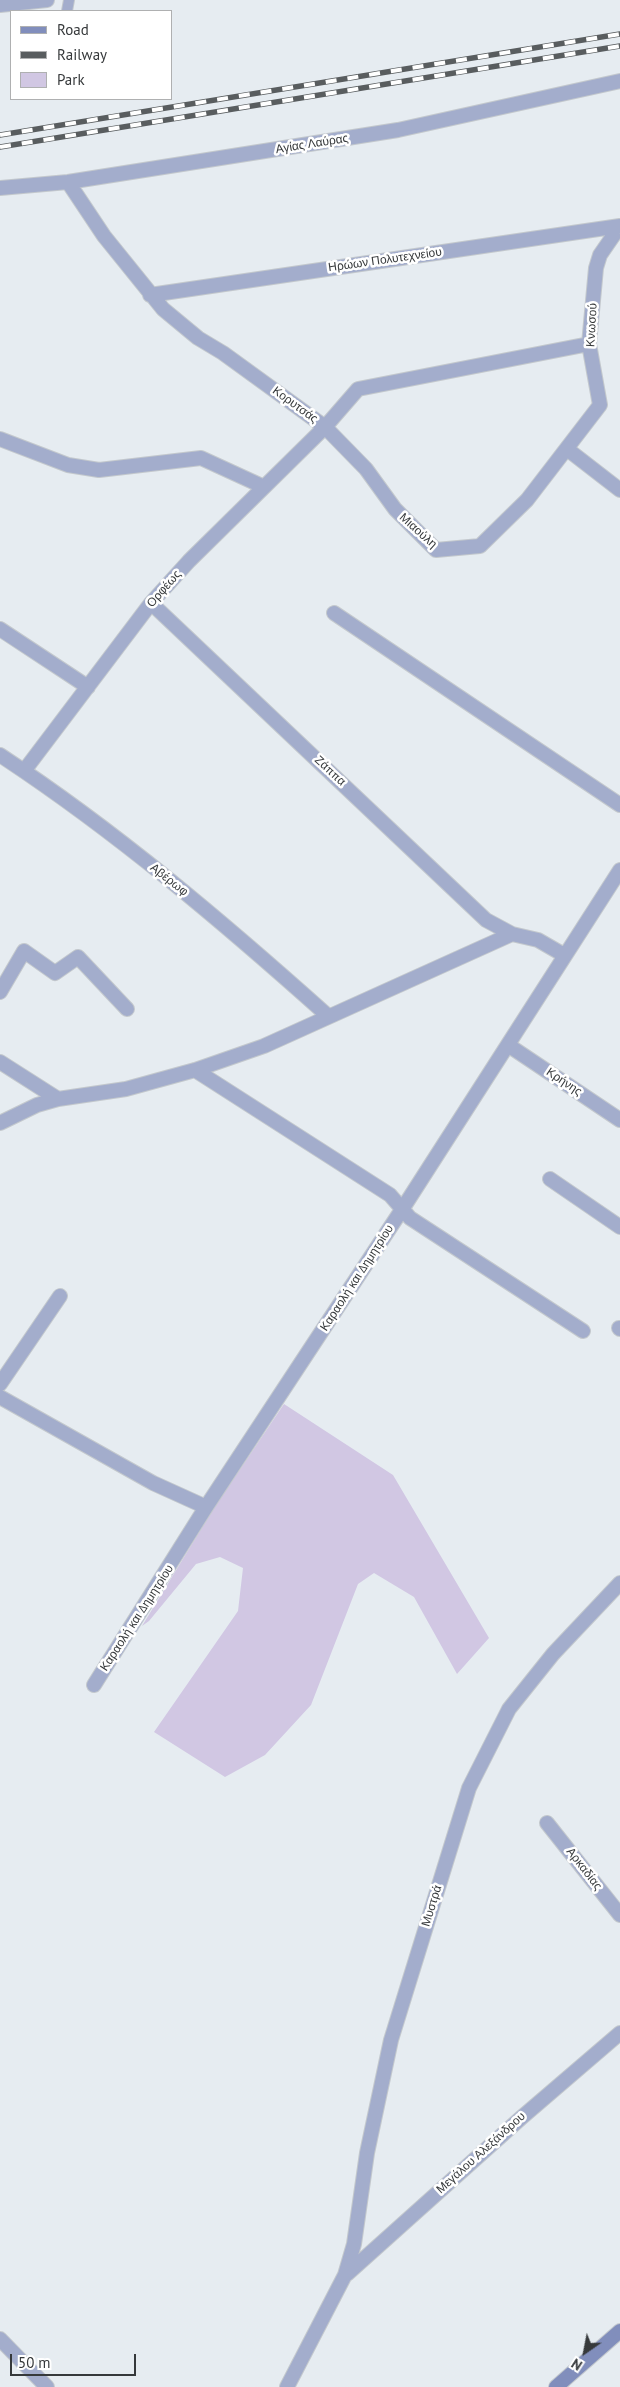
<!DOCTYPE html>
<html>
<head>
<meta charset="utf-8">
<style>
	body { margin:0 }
	#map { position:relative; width:620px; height:2387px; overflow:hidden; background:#e6ecf1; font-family:"PT Sans",sans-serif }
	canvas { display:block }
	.legend { position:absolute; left:10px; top:10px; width:162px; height:90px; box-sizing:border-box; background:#fff; border:1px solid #afb0b1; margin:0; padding:6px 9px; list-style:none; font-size:15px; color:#36393b }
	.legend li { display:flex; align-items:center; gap:10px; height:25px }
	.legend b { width:25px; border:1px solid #afb0b1 }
	.north { position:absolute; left:560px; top:2327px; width:50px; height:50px; -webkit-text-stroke:4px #fff; paint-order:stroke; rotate:213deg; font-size:14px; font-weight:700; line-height:20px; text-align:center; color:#36393b }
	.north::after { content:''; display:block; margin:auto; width:18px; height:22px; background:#36393b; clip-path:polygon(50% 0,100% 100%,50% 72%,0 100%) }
	.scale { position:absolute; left:10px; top:2354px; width:126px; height:22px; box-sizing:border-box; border:2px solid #36393b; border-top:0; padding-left:6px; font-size:15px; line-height:18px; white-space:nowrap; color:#36393b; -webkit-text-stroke:4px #fff; paint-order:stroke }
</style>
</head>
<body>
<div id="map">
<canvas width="620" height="2387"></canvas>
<ul class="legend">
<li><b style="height:6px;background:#818ebc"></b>Road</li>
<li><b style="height:6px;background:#595d5f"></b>Railway</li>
<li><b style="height:14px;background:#d1c7e3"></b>Park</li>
</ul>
<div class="north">N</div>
<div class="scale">50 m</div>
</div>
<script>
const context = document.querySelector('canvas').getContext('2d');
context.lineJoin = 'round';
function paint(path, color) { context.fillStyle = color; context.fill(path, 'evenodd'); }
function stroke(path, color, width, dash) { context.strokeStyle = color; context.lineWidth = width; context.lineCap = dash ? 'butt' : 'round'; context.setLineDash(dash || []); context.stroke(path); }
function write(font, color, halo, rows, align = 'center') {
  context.font = font + ' "PT Sans",sans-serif'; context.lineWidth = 5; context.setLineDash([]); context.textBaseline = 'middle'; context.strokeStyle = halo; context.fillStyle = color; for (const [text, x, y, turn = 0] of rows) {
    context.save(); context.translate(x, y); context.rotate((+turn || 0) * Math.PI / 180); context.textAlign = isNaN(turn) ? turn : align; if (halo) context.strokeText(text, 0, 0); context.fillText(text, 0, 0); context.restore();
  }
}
paint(new Path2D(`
	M284,1404L393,1475L489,1638L457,1674L414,1597L374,1573L358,1584L311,1705L265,1755L225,1777L154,1732L238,1611L243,1568L220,1557L196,1564L149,1621L142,1626L214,1508Z`), '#d1c7e3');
const service = new Path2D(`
	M67,11L69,0`);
const minor = new Path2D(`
	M0,5L47,0
	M68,182L104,236L163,309L198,338L223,353L325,427L358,389L589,344
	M0,188L68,182L398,130L620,81
	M150,295L620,226
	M0,439L68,465L99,470L201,458L262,486
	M567,449L620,490
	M151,603L486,920L512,934
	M334,613L620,805
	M0,629L88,687
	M0,755C117,832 224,923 328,1016
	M24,771L151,603L189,561L325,427L366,469L395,509L436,550L480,546L527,500L600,405L589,344L596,268L600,255L620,226
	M0,992L24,951L55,973L78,957L127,1009
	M508,1045L620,1120
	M0,1062L58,1099
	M195,1070L390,1195L410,1218L583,1331
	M0,1123L37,1105L58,1099L126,1089L195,1070L264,1046L512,934L538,940L564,955
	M550,1179L620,1227
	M619,1328L620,1329
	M0,1384L60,1296
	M0,1397L153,1483L206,1507
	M94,1685L206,1507L403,1208L620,870
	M547,1823L620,1915
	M347,2274L521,2118L620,2033
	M0,2339L47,2387
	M287,2387L345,2275L354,2244L367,2153L391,2040L469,1788L509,1709L553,1654L620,1583`);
const secondary = new Path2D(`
	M556,2387L620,2331`);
stroke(service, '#c3c8cd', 12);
stroke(minor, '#c3c8cd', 16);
stroke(secondary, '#c3c8cd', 16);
stroke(service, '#a3adcc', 10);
stroke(minor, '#a3adcc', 14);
stroke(secondary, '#818ebc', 14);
const rail = new Path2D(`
	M0,135L620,34
	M0,147L620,46`);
stroke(rail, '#595d5f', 5.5);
stroke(rail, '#fff', 4, [11]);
write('12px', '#36393b', '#fff', [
	["Αγίας Λαύρας",312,144,-9],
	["Ηρώων Πολυτεχνείου",385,260,-8],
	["Κνωσού",592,325,-87],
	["Κορυτσάς",295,405,36],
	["Μιαούλη",418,531,42],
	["Ορφέως",164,589,-49],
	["Ζάππα",330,771,43],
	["Αβέρωφ",169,880,38],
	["Κρήνης",564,1082,34],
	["Καραολή και Δημητρίου",357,1278,-57],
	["Καραολή και Δημητρίου",137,1618,-57],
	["Αρκαδίας",584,1869,52],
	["Μυστρά",432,1906,-73],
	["Μεγάλου Αλεξάνδρου",481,2153,-42]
]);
</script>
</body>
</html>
